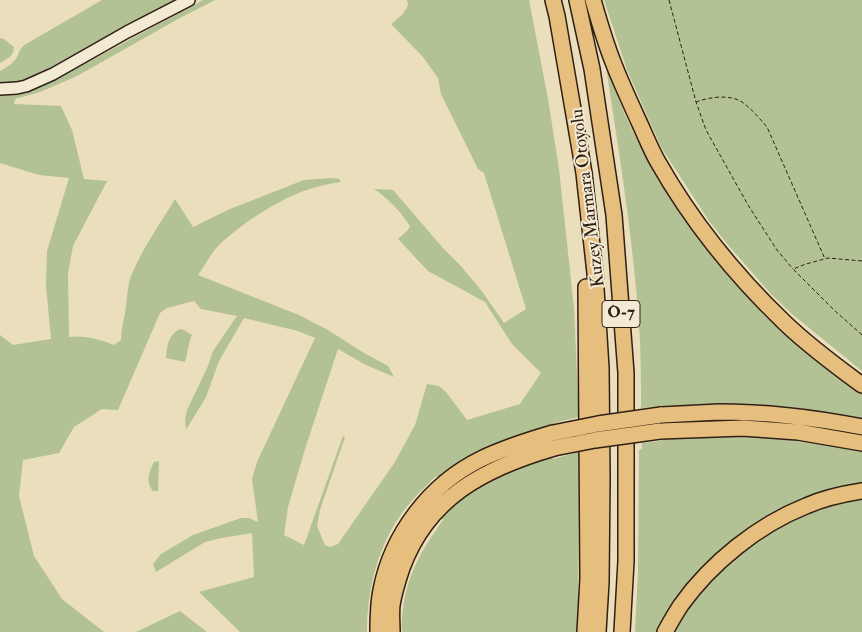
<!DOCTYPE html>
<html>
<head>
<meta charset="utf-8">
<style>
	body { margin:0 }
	canvas { display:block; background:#ebdebc }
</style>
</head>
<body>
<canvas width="862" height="632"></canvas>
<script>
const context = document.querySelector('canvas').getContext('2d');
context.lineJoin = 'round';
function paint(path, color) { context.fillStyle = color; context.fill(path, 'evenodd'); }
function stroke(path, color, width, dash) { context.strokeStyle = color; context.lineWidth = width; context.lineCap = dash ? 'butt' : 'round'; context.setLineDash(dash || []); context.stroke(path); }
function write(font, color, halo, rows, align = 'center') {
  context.font = font + ' "IM FELL Double Pica",serif'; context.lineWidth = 4; context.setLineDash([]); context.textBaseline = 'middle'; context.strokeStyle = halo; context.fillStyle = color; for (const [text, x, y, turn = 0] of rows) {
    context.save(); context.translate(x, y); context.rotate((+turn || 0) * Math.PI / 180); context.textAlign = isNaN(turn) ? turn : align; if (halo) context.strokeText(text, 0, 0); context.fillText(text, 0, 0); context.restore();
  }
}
paint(new Path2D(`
	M102,0H176L46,70L21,82L0,84V71C6,68 14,63 17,57C20,51 19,49 26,44Z
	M203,0H215L180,18L77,76L40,92L15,99L14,104L61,106L72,130L84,179L107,181L73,246L68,273L69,337C85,335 99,339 114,345L121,340C121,331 123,323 125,314C127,301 127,288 131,276C142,249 160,224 175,199L193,227L230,209L304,180L332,178L339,179L341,182C304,187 278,201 247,222C238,229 228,236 220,244C211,253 206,264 198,275L299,315L328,330L364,353L388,366L394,377L366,365L338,349L305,449L288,507L284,535L304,545L343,436L345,437L320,510L317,526L325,545L330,547L338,544L395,462L415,425L427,384L439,386L446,392L467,420L520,404L541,373L512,344L485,302L428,271L398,239L408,230L410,226C400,211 389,199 374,189L393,190L443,248L459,264L481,290L504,323L526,309L484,173L478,169L441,94L438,78L423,57L391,24L403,14L408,5L407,0H529L548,99L559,169L574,308L579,417L554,423L553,425C510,438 474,449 438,478L436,476C423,489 410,501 400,516C377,549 367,592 367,632H240L199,592L254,577L252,533L222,538L205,542L156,572L153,564L161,554L193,535L241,518H249L258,522L252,479L257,462L315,338L298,331L244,318L219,361L206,397L186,430L185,420L187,410L208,366L213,351L237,316L201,309L194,301L167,308L160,313L118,410L102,409L74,427L59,453L23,460L19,496L34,556L62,599L104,632H0V335L13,345L51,339L46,286L47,251L69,178L39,175L0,163V94L45,83L70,72Z
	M604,0H862V371L792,314L771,294L728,245L709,221L661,147L627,70Z
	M0,38L4,39L14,47C14,56 7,59 0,63Z
	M606,67C614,88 622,109 632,130C658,185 691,232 731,278C742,290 752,303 764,315C794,344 827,369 862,392V420C821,413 779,405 737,404C711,404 686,406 660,408V406L641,408C641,380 641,352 639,324C633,238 619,152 606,67Z
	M180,329L184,330L192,335C188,344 188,353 185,362L166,358C167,346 168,335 180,329Z
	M712,436H765L862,451V484L775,515L658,632H635L638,571L639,450L642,449V443L661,441V439Z
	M579,452L578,624L577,632H402C401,624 402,616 403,609C407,574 423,548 443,520L441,518C448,511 454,504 461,499C487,477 520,466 552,457L553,459Z
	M159,461L158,491H153C145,482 149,472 154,462Z
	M862,498V632H674C703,576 757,535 814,512C822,509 831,504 839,502C847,500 854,500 862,498Z
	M180,611L207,632H136Z`), '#b2c294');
const secondary = new Path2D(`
	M0,89L17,88L26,86L53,74L127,32L189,0`);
const highway = new Path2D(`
	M553,0L557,16L584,173L595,273L601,368L602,478L601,582L598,632
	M577,0L592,69L614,215L626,373V561L622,632
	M593,0C599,21 605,42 613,62C621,83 631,104 640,124C646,137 651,150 658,162C692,222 736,276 785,323C809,346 836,366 862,385
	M661,415C680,414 700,413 719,412C766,412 816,418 862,427
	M660,431L743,428L798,432L862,443
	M378,632C378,618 378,604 381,590C392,534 430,484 481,459C504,448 529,440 553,433
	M392,632C392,623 391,614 392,605C394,593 398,580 402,568C428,497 485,468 554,448
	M585,632L588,579L586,287
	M665,632C670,623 675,614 681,605C711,563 758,525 806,506C824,498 843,494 862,491`);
stroke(secondary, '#301f15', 14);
stroke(highway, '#301f15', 18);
stroke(new Path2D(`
	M669,0L696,102L706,130L748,205L777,250L793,269
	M696,102C709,97 730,94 742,102C752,109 759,118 767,127L825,259
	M862,261L828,258L806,264L793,269L834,310L862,335`), '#301f15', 1, [4, 2.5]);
stroke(secondary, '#f2ead3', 11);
stroke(highway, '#e6bf7e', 15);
const highwayBridge = new Path2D(`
	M553,433L598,424L661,415
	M554,448L595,440L660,431`);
stroke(highwayBridge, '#301f15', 18, []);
stroke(highwayBridge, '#e6bf7e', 15);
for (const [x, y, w] of [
	[621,314,38]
]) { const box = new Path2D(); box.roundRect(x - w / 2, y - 13.5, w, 27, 4); context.fillStyle = '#f2ead3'; context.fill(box); stroke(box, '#301f15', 1); }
write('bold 16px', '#301f15', null, [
	["O-7",621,314]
]);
write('18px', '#301f15', '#f2ead3', [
	["Kuzey Marmara Otoyolu",589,198,-97]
]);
</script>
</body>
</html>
